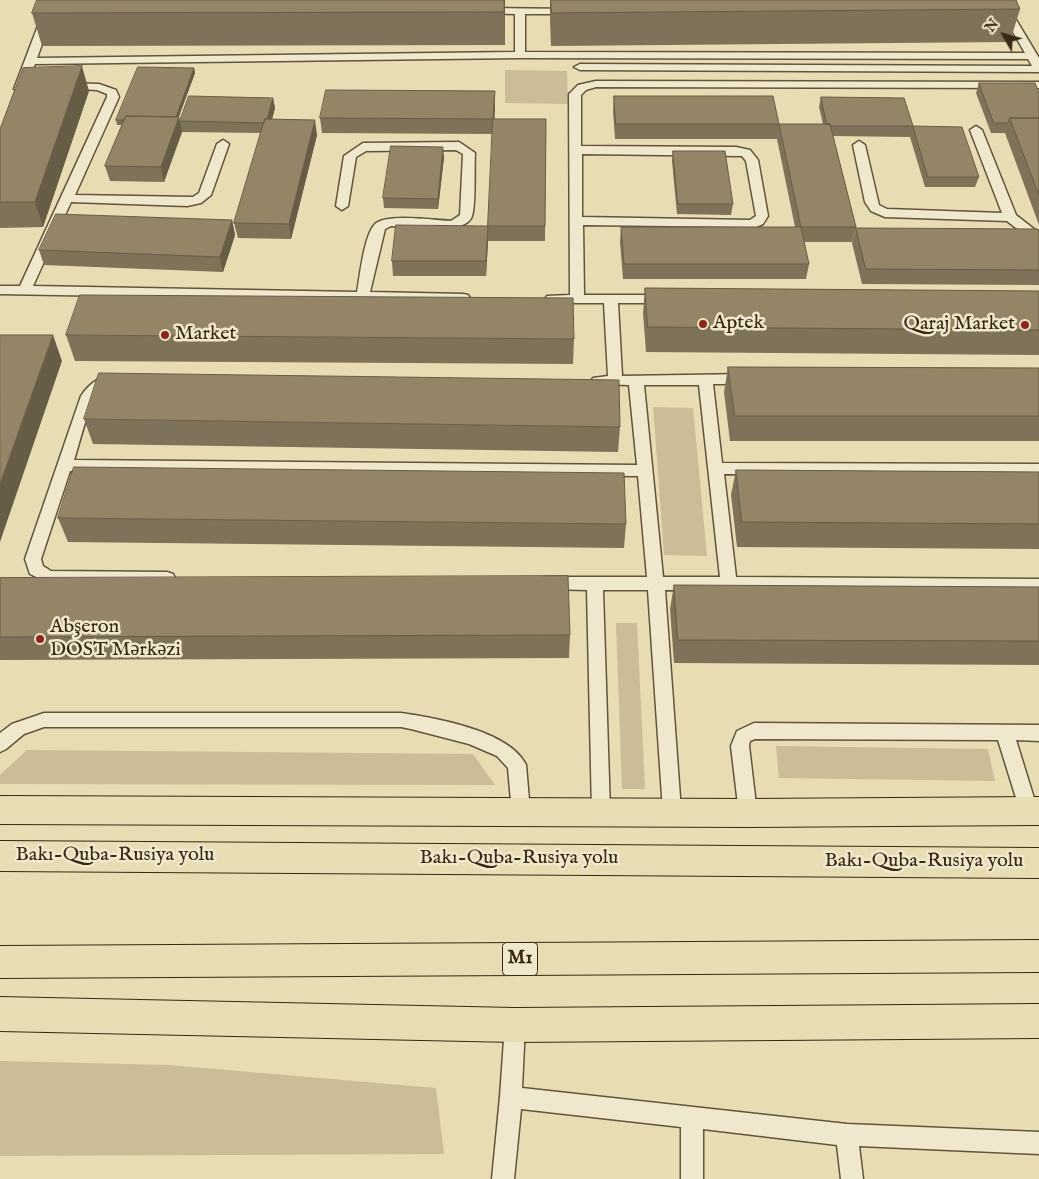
<!DOCTYPE html>
<html>
<head>
<meta charset="utf-8">
<style>
	body { margin:0 }
	#map { position:relative; width:1039px; height:1179px; overflow:hidden; background:#e8dcb2; font-family:"IM FELL English",serif }
	canvas { display:block }
	.north { position:absolute; left:979px; top:10px; width:50px; height:50px; -webkit-text-stroke:4px #f0e8cd; paint-order:stroke; rotate:308deg; font-size:14px; font-weight:700; line-height:20px; text-align:center; color:#372714 }
	.north::after { content:''; display:block; margin:auto; width:18px; height:22px; background:#372714; clip-path:polygon(50% 0,100% 100%,50% 72%,0 100%) }
</style>
</head>
<body>
<div id="map">
<canvas width="1039" height="1179"></canvas>
<div class="north">N</div>
</div>
<script>
const context = document.querySelector('canvas').getContext('2d');
context.lineJoin = 'round';
function paint(path, color) { context.fillStyle = color; context.fill(path, 'evenodd'); }
function stroke(path, color, width, dash) { context.strokeStyle = color; context.lineWidth = width; context.lineCap = dash ? 'butt' : 'round'; context.setLineDash(dash || []); context.stroke(path); }
function write(font, color, halo, rows, align = 'center') {
  context.font = font + ' "IM FELL English",serif'; context.lineWidth = 5; context.setLineDash([]); context.textBaseline = 'middle'; context.strokeStyle = halo; context.fillStyle = color; for (const [text, x, y, turn = 0] of rows) {
    context.save(); context.translate(x, y); context.rotate((+turn || 0) * Math.PI / 180); context.textAlign = isNaN(turn) ? turn : align; if (halo) context.strokeText(text, 0, 0); context.fillText(text, 0, 0); context.restore();
  }
}
paint(new Path2D(`
	M505,70L567,71L568,104L505,103Z
	M653,407L693,408L707,556L664,555Z
	M616,623H637L645,789H622Z
	M776,746L988,749L995,781L779,778Z
	M27,750L473,754L495,785L0,784V775Z
	M0,1061L169,1065L436,1088L444,1154L0,1156Z`), '#cabd97');
const service = new Path2D(`
	M484,8L576,9L577,11L572,14H525V52L1025,53L1006,20L994,12L999,9L1015,18L1039,58V72L580,70L574,67L580,64L1032,66L1028,59L520,58L35,64L24,91L20,92L14,89L39,23L50,16L55,19L49,25L37,58L515,52V14L480,13L479,11Z
	M596,81L1039,82V88L596,87L586,90L581,95V146L736,147L750,150L758,160L768,216L763,224L756,227L583,225L584,295H665L670,296L672,299L670,302L665,303H618L622,376L748,374L753,376L755,379L753,382L748,384H713L722,463L1039,464V476L724,474L736,577L1039,579V591L665,590L681,811L679,817L672,819L665,817L663,811L648,590H603L610,812L608,818L601,820L594,818L592,812L587,590L546,589L540,587L538,583L540,579L546,577H647L638,476L70,471L41,559L43,566L51,571L167,572L173,574L175,578L173,582L167,584L49,583L30,574L25,559L81,396C88,385 102,373 116,377L118,380C114,387 103,388 96,396C88,407 79,445 74,460L637,465L629,385L593,384L591,381L593,378L608,376L604,303H552L547,302L545,299L547,296L570,295L569,94L578,85ZM582,154L742,156L746,161L756,216L750,220L582,217ZM644,385H699L720,577H663Z
	M66,83L99,84L116,90L119,97L75,195L193,197L199,193L217,144L223,140L229,144L211,195L201,203L187,206L71,202L33,286L357,292C360,276 364,235 375,224C386,213 435,220 451,221L460,215L463,154L456,150L366,151L356,157L348,206L342,210L336,206L344,156L363,143L459,142L475,153C474,167 476,205 472,216C466,236 408,227 391,226L385,229L370,292L463,294L468,295L470,298L468,301L463,302L0,294V286H20L107,97V94L97,90L62,88L60,86L62,84Z
	M976,126L982,130L1016,215L1039,233V243L1034,242L1007,221L885,217L871,211L865,202L853,145L859,141L865,145L879,205L887,209L1002,213L970,130Z
	M44,713H401C436,718 510,731 526,765L530,812L528,818L521,820L514,818L512,812L508,768L497,756L469,744L411,729L401,727H44L24,734L6,749L0,752V733L12,724Z
	M754,723L1039,725V741L1016,740L1038,811L1036,817L1029,819L1022,817L998,740L755,739L750,741L749,746L757,813L755,819L748,821L741,819L739,813L731,746L737,731Z
	M515,1015L522,1018L525,1025L522,1088L847,1124L1039,1132V1154L859,1146L863,1179H841L837,1145L703,1129V1179H681V1127L521,1109L514,1179H492L500,1097L505,1025L508,1018Z`);
const trunk = new Path2D(`
	M0,796L748,799L1039,797V825L748,827L0,824Z
	M0,841L1039,848V878L0,871Z
	M1039,940V972L0,978V946Z
	M0,997L515,1008L1039,1004V1038L515,1042L0,1031Z`);
stroke(service, '#63543c', 3);
stroke(trunk, '#372714', 2);
paint(service, '#f0e8cd');
paint(trunk, '#e8dcb2');
paint(new Path2D(`
	M505,0V45L42,46L32,13Z
	M550,0H1016L1020,9L1010,42L551,46L550,21Z
	M194,68L195,73L179,117L180,121L273,98L275,108L272,119L317,135L291,239L238,238L234,223L261,133L182,132L164,182L110,181L105,166L122,125H117L116,120Z
	M979,83L1039,93V225L1005,133H991L976,93Z
	M89,91L43,227L0,228V129Z
	M614,96L779,124H823L819,107L821,97L913,126L910,137L833,136L856,227L852,242H804L809,264L806,279H623L620,242L621,227H795L777,139H615L613,111Z
	M495,106L494,119H546L545,241H488L486,276H393L392,261L488,226L493,134L322,133L320,118Z
	M913,126L979,177L975,187H925L910,137Z
	M673,151L733,204L731,215L677,214L672,161Z
	M444,157L438,209L384,208L383,198Z
	M232,220L235,235L223,272L44,265L39,250Z
	M856,228L1039,232V285L862,284L852,243Z
	M645,288L1039,291V355L646,352L643,313Z
	M66,335L574,339L573,364L75,361Z
	M728,367L1039,368V441H730L724,392Z
	M84,419L620,427L618,452L93,444Z
	M736,470L1039,472V549L737,547L731,495Z
	M58,518L626,524L624,548L68,542Z
	M0,578L570,635L569,658L0,660Z
	M674,585L1039,587V665L674,663L670,609Z`), '#7e7258');
paint(new Path2D(`
	M504,0H505V45Z
	M82,66L89,91L43,227L35,202Z
	M194,68L195,73L175,126L174,121Z
	M495,91V106L494,134L493,119Z
	M273,98L275,108L268,134L266,123Z
	M179,117L182,132L164,182L161,167Z
	M315,120L317,135L291,239L289,224Z
	M443,147L444,157L438,209V199Z
	M232,220L235,235L223,272L220,257Z
	M488,226V241L486,276V261Z
	M53,335L62,361L0,542V484Z`), '#675d47');
const building = new Path2D(`
	M37,0H504V12L32,13Z
	M551,0H1016L1020,9L552,13Z
	M82,66L35,202H0V129L23,68Z
	M138,67L194,68L176,117L126,116L124,120H116Z
	M979,83H1035L1039,93V118H1010L1008,123H994Z
	M326,90L495,91L493,119L320,118Z
	M189,96L273,98L267,119H265L264,123L180,121Z
	M614,96H773L779,124H830L856,227H801L809,264H624L621,227H801L779,124H616Z
	M821,97L904,98L913,126H830V124H827Z
	M126,116L179,117L161,167L105,166Z
	M1010,118H1039V195Z
	M265,119L315,120L289,224L234,223Z
	M493,119H546L545,226H488Z
	M913,126L962,127L979,177H928Z
	M391,146L443,147L438,199L383,198Z
	M673,151H725L733,204H678Z
	M56,214L232,220L220,257L39,250Z
	M396,225L488,226L486,261H392Z
	M856,228L1038,229L1039,232V270L866,269Z
	M645,288L1039,291V330L648,327Z
	M80,295L573,298L574,339L66,335Z
	M0,335H53L0,484Z
	M728,367L1039,368V416H735Z
	M99,373L619,380L620,427L84,419Z
	M74,467L624,473L626,524L58,518Z
	M736,470L1039,472V524L742,522Z
	M568,576L570,635L0,637V578Z
	M674,585L1039,587V641L678,640Z`);
paint(building, '#938566');
stroke(building, '#675d47', 1);
for (const [x, y, r, color] of [
	[703,324,5,"#8f2418"],
	[1025,325,5,"#8f2418"],
	[165,335,5,"#8f2418"],
	[40,639,5,"#8f2418"]
]) { const dot = new Path2D(); dot.arc(x, y, r, 0, 2 * Math.PI); context.fillStyle = color; context.fill(dot); stroke(dot, '#f0e8cd', 2); }
for (const [x, y, w] of [
	[520,959,35]
]) { const box = new Path2D(); box.roundRect(x - w / 2, y - 16.5, w, 33, 4); context.fillStyle = '#f0e8cd'; context.fill(box); stroke(box, '#372714', 1); }
write('bold 19px', '#372714', null, [
	["M1",520,959]
]);
write('20px', '#372714', '#f0e8cd', [
	["Aptek",713,324],
	["Qaraj Market",1015,325,"right"],
	["Market",175,335],
	["Abşeron",50,628],
	["DOST Mərkəzi",50,651]
], 'left');
write('20px', '#372714', '#f0e8cd', [
	["Bakı-Quba-Rusiya yolu",115,856],
	["Bakı-Quba-Rusiya yolu",519,859],
	["Bakı-Quba-Rusiya yolu",924,862]
]);
</script>
</body>
</html>
